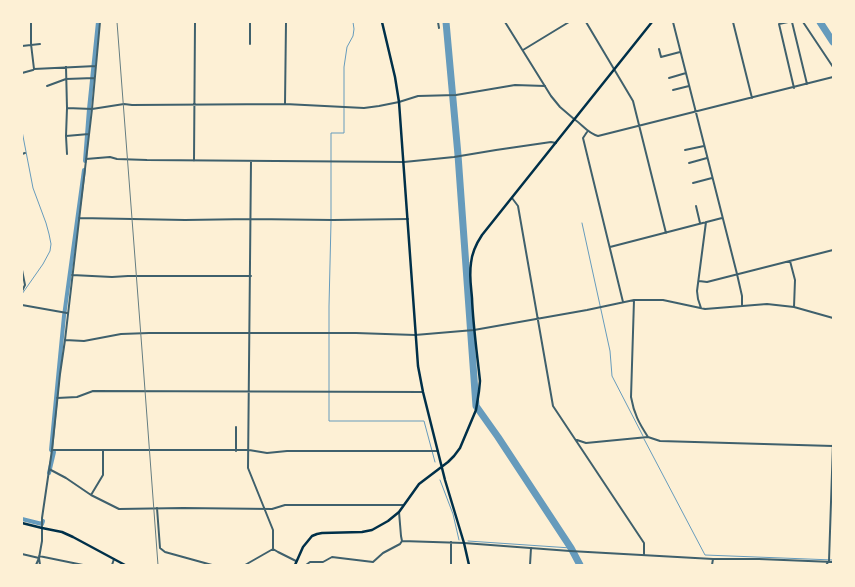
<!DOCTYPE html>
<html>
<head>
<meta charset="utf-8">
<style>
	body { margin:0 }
	#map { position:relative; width:855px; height:587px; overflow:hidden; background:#fdf0d5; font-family:"Source Sans 3",sans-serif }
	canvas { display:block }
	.frame { position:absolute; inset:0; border:23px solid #fdf0d5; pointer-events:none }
</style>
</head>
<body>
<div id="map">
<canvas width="855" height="587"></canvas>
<div class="frame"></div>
</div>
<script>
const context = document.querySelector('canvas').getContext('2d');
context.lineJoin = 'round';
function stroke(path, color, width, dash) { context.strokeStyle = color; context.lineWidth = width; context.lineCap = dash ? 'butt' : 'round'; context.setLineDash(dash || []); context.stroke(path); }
stroke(new Path2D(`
	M353,22L354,29L353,36L347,47L344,67V133H331V222L329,306V421H424L435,462
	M22,131L33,188L46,223L49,234L51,244L50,251L43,264L22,294
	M582,223L610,351L612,376L643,436
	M644,439L705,555L833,560
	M440,480L453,514L459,540
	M468,541L571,548`), '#669bbc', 1);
stroke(new Path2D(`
	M85,161L89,109L98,22
	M49,473L54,452L51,450L64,316L84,170
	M22,519L42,524L43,521`), '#669bbc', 4);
stroke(new Path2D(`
	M446,22L458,155L476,406L498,437L571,548L580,565
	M820,22L833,42`), '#669bbc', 7);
stroke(new Path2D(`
	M31,22V44L34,69L96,66
	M250,22V44
	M438,22L439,28
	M586,22L633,101L666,233
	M673,22L737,274L742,296V306
	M733,22L752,98
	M788,22L779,24L794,88
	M792,22L807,84
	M22,46L40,44
	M659,49L661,57L680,52
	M523,50L569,22
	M66,67L67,108L66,136L67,154
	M22,73L33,70L34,69
	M669,78L686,73
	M47,86L66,79L94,78
	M673,90L689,86
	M285,104L286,22
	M67,108L92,109L124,104L132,105L285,104L364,108L379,106L399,102L418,96L456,95L515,85L545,86
	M574,119C583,125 587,133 598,136L833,77
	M587,132L583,138L623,302
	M66,136L89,134
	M685,150L704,146
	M22,154L25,153
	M86,159L110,157L117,159L147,160L404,162L454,157L496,150L551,142L556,143
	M194,161L195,22
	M251,161L248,468L273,530V549L278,552L296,561
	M689,163L707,158
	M693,183L712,178
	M512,198L518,206L553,406L644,543V554
	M696,206L700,223
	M79,218L185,220L251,219L333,220L408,219
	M610,247L722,218
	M790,261L795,280L794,307
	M22,270L25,285L22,291
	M72,275L112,277L128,276H251
	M699,281L707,282L833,250
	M634,300L631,397C634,414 639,423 648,437
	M22,305L67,313
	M701,308L698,299L697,291L706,222
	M65,340L84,341L121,334L149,333H356L415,335L474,330L587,310L634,300H663L705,309L767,304L794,307L833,318
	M57,398L77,397L93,391L423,392
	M577,440L586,443L648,437L660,441L833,446
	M52,450H249L267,453L287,451H438
	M236,451V427
	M49,469L66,478L91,495L119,509L183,508L272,509L285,505H404
	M91,495L103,475V450
	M157,508L160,548L165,552L212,565
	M399,512L401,536L402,541
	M451,542V565
	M22,554L39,558L36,565
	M39,556L83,565
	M40,565L39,558L42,541V518L52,450L60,374L65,340L92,109L100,22
	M112,565L114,559
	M245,565L273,549
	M306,565L310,562H323L332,557L340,558L373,562L383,553L400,544L402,541L464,543L570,551L713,559H759L833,562
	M530,565L531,548
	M712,565L713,559
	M826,565L829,561L833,443`), '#3f606c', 2);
stroke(new Path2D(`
	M505,22L551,96L560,107L574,119
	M803,22L833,67`), '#3f606c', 2);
stroke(new Path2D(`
	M382,22L395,77L399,102L418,366L423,392L445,480L464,543L469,565
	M22,523L42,528L62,532L73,537L125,565
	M295,565L303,547L312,536L317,534L322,533L362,532L372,530L388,521L399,512L419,484L448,462L454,456L460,448L476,410L479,391L480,381C477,353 473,325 472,298C471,286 469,275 471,263C472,253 476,244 482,235L652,22`), '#003049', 2.5);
stroke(new Path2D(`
	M117,22L142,350L158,565`), '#657d81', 1);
</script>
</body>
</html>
